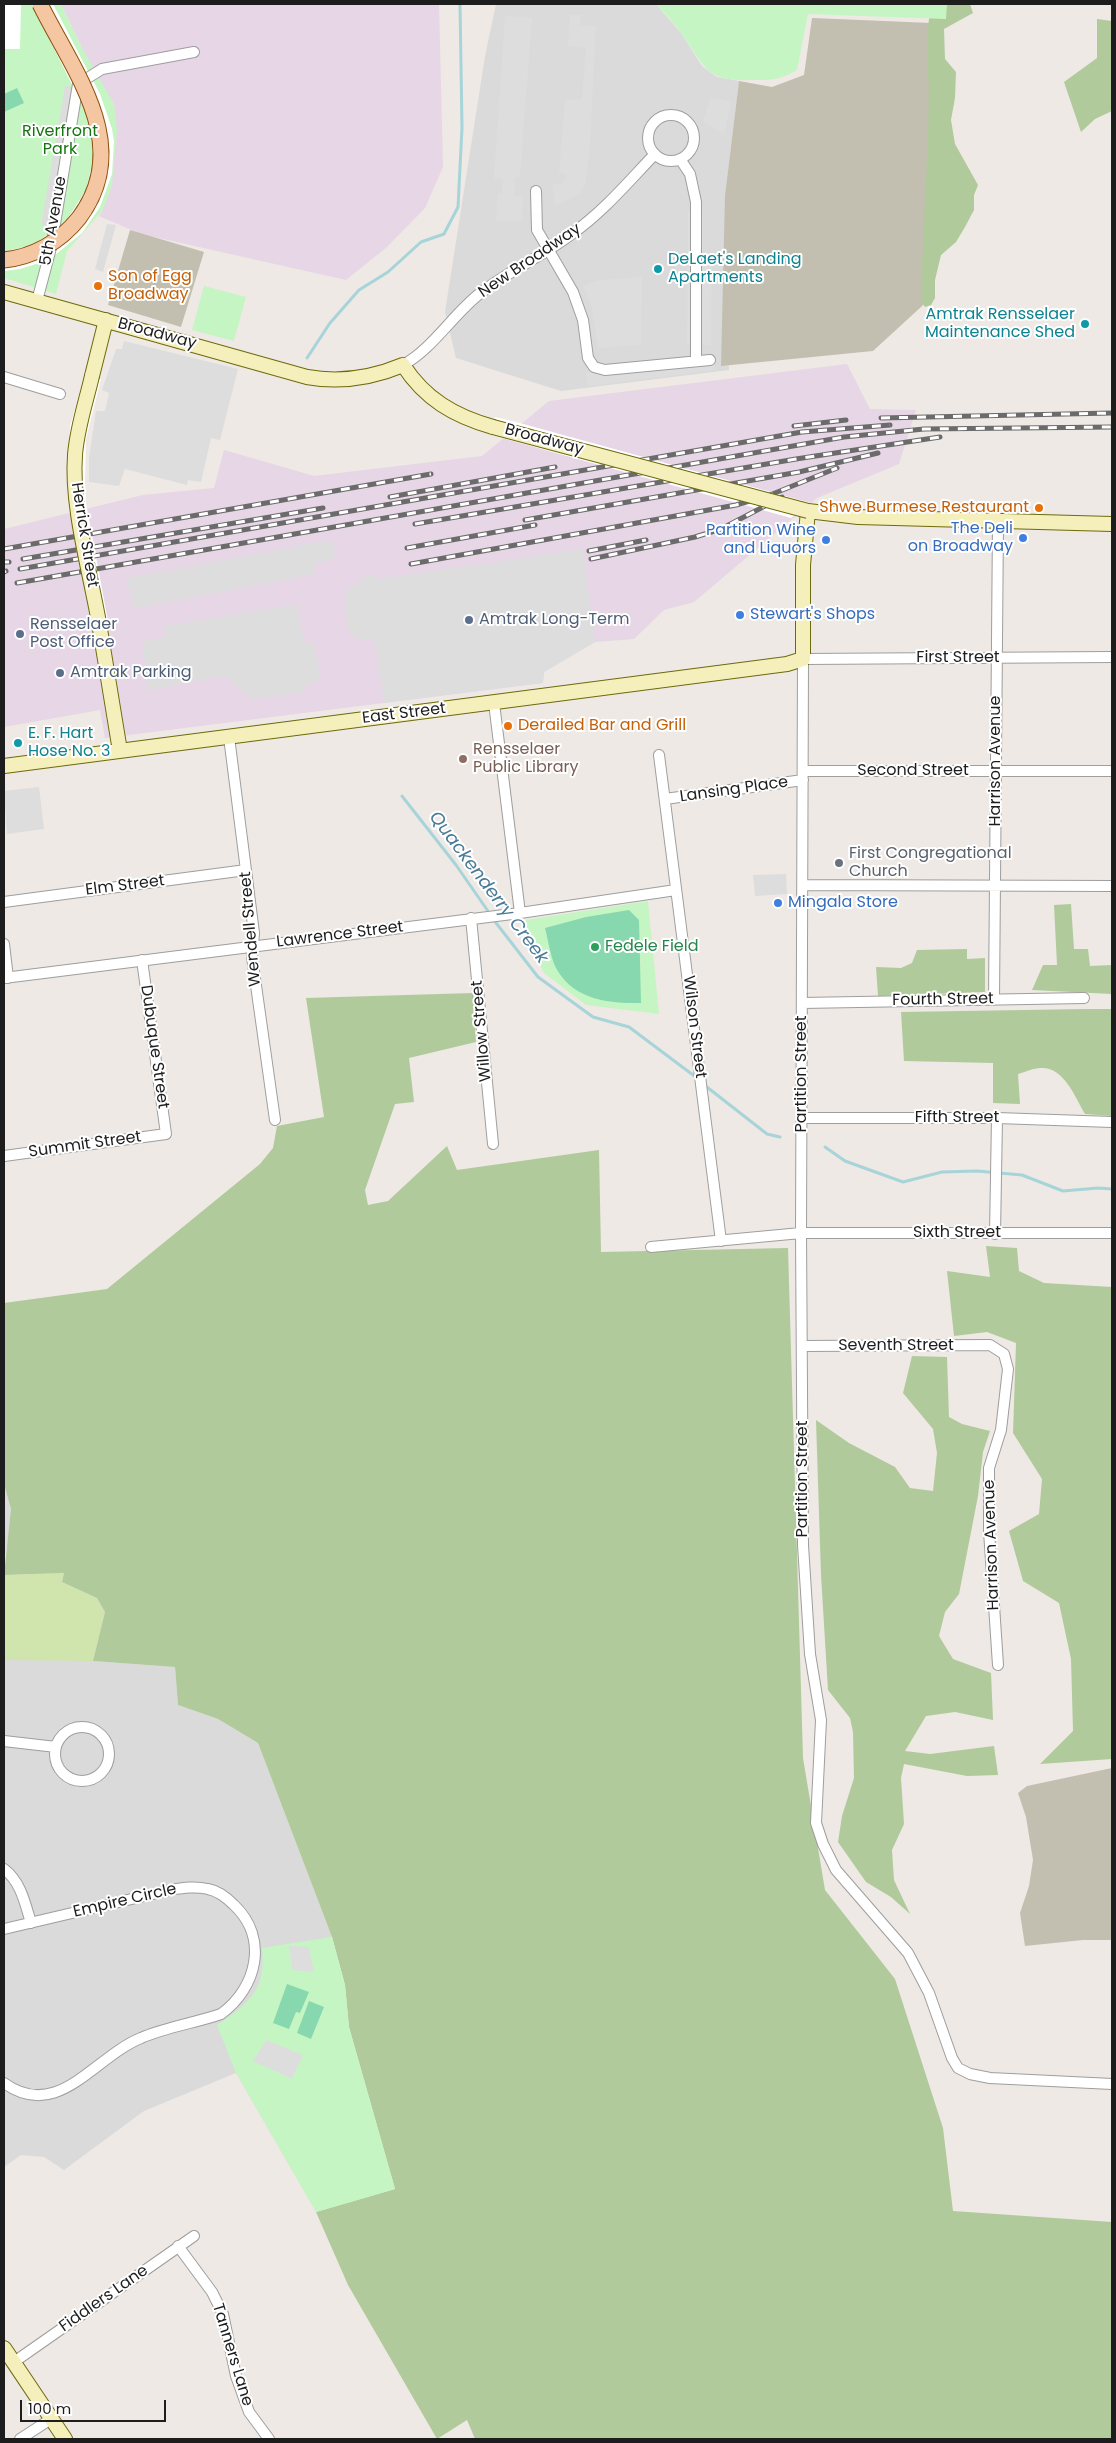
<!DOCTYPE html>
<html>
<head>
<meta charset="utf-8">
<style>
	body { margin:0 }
	#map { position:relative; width:1116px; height:2443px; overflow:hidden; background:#eee9e4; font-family:Poppins,sans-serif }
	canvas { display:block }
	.frame { position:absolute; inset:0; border:5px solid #1d1d1d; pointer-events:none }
	.scale { position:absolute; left:20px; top:2400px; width:146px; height:22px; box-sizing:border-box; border:2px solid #1d1d1d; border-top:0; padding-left:6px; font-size:15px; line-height:18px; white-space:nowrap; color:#1d1d1d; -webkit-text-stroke:4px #fff; paint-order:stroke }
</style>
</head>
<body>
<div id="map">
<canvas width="1116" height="2443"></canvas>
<div class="frame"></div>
<div class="scale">100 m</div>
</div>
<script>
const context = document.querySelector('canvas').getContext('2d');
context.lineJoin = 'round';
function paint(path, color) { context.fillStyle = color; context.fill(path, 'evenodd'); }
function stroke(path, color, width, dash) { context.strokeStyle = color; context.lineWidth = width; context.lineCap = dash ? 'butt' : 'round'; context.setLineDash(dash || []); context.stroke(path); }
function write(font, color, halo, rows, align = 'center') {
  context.font = font + ' Poppins,sans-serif'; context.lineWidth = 4; context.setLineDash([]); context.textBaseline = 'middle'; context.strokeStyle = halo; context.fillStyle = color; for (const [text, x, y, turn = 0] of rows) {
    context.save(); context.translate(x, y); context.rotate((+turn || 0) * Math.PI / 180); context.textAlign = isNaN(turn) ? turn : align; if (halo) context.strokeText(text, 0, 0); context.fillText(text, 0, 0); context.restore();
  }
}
paint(new Path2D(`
	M496,4H656L681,33L702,66L717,77L739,81L725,195L729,370L561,391L456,358L445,312L485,56Z
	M4,1484L11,1509L9,1536L4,1561Z
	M4,1575L62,1582L97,1598L105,1612L93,1661L175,1667L178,1705L218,1719L258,1743L332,1937L316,2212L236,2073L144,2111L64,2170L44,2157L21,2155L4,2167Z`), '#dbdadb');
paint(new Path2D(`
	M61,4H439L443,167L425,208L387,247L346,280L141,234L99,216L103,210L81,46Z
	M847,364L870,409L916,410L899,464L817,498L694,602L664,610L634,639L595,642L544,672L543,683L105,738L100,710L4,727V529L143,495L214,488L224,450L314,476L482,456L549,401Z`), '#e7d6e6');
paint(new Path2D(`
	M812,18L932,23L933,296L873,351L721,366L725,195L739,81L772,87L804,75Z
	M130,230L204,252L181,327L108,305Z
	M1112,1768V1940H1083L1025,1946L1020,1913L1029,1886L1033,1860L1026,1817L1018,1793L1027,1786Z`), '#c2bfb0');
paint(new Path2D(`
	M64,1573L62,1582L97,1598L105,1612L93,1661L4,1660V1575Z`), '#d0e5ad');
paint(new Path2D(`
	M935,4H970L973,13L944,29L945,59L956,72L955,98L951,120L955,144L978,185L974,195V210L965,227L956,242L941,255L935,280V298L931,305L925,307L921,301C923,231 928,161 929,90C929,68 922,22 935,4Z
	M1097,19L1112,21V111L1095,119L1081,132L1064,82L1097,58Z
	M1071,904L1074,949H1088L1090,966L1112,965V994L1032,990L1043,965H1057L1054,905Z
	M967,949V959L985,958V992L878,996L876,967L901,968L912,963L917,950Z
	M473,993L476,1042L409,1058L414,1102L395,1104L365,1190L368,1205L388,1201L447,1146L457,1170L599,1150L601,1252L788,1248L803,1758L825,1890L895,1979L943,2128L953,2211L1112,2222V2439H475L467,2420L437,2439L348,2285L316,2212L395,2189L349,2027L345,1985L332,1937L258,1743L218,1719L178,1705L175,1667L93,1661L105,1612L97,1598L62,1582L64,1573L4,1575L11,1509L4,1484V1303L107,1289L260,1164L273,1148L277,1126L324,1117L306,998Z
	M1085,1009H1112V1116L1085,1114C1075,1097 1064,1067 1041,1068C1034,1068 1025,1072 1018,1074L1020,1104L993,1103V1063L904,1061L901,1012Z
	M986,1246L1017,1248L1019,1271L1044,1283L1112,1287V1759L1040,1764L1073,1731L1071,1659L1059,1603L1023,1581L1009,1531L1039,1514L1042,1479L1013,1433L1016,1343L987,1332L954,1336L947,1271L990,1277Z
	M912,1356L947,1357L949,1417L962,1424L990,1431L983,1452L978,1496L959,1594L945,1612L939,1636L953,1659L991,1673L993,1720L955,1712L926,1716L905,1751L930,1754L994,1746L998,1775L967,1776L904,1764L901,1778L904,1824L892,1850L894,1880L910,1914L891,1897L866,1882L838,1842L842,1816L854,1778L853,1732L850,1718L828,1690L821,1575L816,1420L849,1443L895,1467L910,1488L933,1491L937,1453L933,1429L903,1393Z`), '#b0ca9b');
paint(new Path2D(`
	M4,4H61L81,46L114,104L117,130L112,185L103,210L67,251L56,294L4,278Z
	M656,4H947L946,19L808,14L797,70C779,80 773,80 752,80C705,82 705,66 681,33C674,23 665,13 656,4Z
	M204,286L246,297L234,341L192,330Z
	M648,901L659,1014L586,1005L544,973L519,921Z
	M332,1937L345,1985L349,2027L395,2189L316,2212L236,2073L217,2025C250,2003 266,1990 262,1948Z`), '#c6f5c4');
paint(new Path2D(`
	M17,88L24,103L4,112V94Z
	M629,910L639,920L641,1003C608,1004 571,999 555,966C550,954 548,940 545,928L586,917Z
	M287,1984L309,1992L300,2013L296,2012L289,2029L273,2023Z
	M309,2001L324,2007L311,2039L297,2033Z`), '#87d8ae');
paint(new Path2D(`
	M570,15H581L580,25L596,26L590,146L585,186L579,194L555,206L553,185L562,184L567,174L559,173L565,100L582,99L586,47L568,46Z
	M505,16L532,18L520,177H516L514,196L523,197L522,222L496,221L498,193H502L503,179L494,178Z
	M65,86L74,87L51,227L41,225Z
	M711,97L731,102L724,135L703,121Z
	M688,211L703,212V259H712L711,345H687Z
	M107,224L116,225L103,272L95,269Z
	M642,277L641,345L598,348L592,308L583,286L599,280Z
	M124,341L238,369L220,440L211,438L201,482L188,480L187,485L125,469L119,486L89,482V458L96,411H105L109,393L102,390L116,349H122Z
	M714,357L715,370L588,386L586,373Z
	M332,540L335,559L313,563L315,574L133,609L127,578Z
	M583,549L595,642L544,672L543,683L384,703L375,642L371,639L359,640L350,634L344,605L346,591L370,573L380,579Z
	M297,604L305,644L314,642L321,681L305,684L306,692L253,700L225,676L148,690L142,642L165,637L164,626Z
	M39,787L44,829L7,834L4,791Z
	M786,874L787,894L755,896L753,875Z
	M289,1946L309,1947L314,1972L292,1970Z
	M266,2040L303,2055L292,2079L253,2061Z`), '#ddd');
paint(new Path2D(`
	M4,4H21L20,49H4Z
	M32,4H53L100,94L112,129L114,142L112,174L100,207L82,233L55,255L39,263L20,269L4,271V252L32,245L64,224L86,190L94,156V141L85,111Z
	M85,374L101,379L86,439L85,481L86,503L108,621L91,624L68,489L70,426Z
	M495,417L516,422L811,503L791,518L491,435Z`), '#fff');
stroke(new Path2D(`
	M307,358L330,323L359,290L388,272L421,242L444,234L458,207L462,128L460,4
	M402,796L456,865L490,914
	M493,919L538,977L593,1017L629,1027L697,1078
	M703,1084L767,1134L780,1137
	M825,1147L845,1161L903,1182L942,1172L977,1171L1022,1175L1063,1191L1098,1188L1112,1189`), '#a7d4d9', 3);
const street = new Path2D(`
	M648 138a23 23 0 1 1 46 0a23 23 0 1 1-46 0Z
	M680,159L690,174L696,202V361
	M536,191L537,230L573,292L583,320L588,358L594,367L605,370L710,360
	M37,301L51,248L78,84L102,69L194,52
	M403,365C432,349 452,316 478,295C508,271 543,256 573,233C605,210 628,182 655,154
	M4,377L60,394
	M1112,657L803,659L801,1233L803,1545L810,1654L821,1720L816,1823L823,1844L836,1870L908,1953L929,1993L952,2058L958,2068L970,2074L990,2078L1112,2084
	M494,703L520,913
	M229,737L254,933L252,957L275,1120
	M659,755L721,1241
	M803,771H1112
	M665,799L803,780
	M803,885L1112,886
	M4,902L246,870
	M471,918L493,1144
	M4,944L8,978
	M4,978L520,913L676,890
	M994,1000L998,521
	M802,1003L1084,998
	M802,1118H997L1112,1122
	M4,1156L166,1134L142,960
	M995,1234L997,1118
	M651,1247L801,1233H1112
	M802,1346L990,1345L1004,1354L1008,1369L1001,1430L989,1468V1531L998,1665
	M55 1754a27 27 0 1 1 54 0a27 27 0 1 1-54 0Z
	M4,1741L56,1747
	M4,1869C21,1882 25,1903 31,1923
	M4,1929L170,1890C183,1888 195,1886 208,1889C219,1891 227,1898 234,1905C269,1938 257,1988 221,2014C195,2023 166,2027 141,2038C94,2057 58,2122 4,2083
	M178,2246L212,2292L223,2314L236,2376L249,2412L269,2439
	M14,2362L194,2236
	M20,2439L51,2419`);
const secondary = new Path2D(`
	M4,292L307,377C341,383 372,378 403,365C425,399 454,416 493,427
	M92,376L106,320
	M99,623L120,751
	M4,766L741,670L787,664L803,659V565L808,511L858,517L1112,524
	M4,2348L65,2439`);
stroke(street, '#9e9e9e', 12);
stroke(secondary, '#6d6a0c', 16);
stroke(street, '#fff', 10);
stroke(secondary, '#f5f0bb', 14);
const rail = new Path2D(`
	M881,418L1112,413
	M794,426L846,420
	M390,497L555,467
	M525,520L799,472L878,453
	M415,524L796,459L940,437
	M407,548L535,525
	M4,549L431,474
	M589,551L646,540
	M23,559L323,508
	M591,559L695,537L721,529L782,497
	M4,562H9
	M411,564L736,505L770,495L837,468
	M20,569L802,432L890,425
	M4,572L6,571
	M17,583L844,437L924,429L1112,427`);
stroke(rail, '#6b6b6b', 5);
stroke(rail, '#fff', 3, [9]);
const secondaryBridge = new Path2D(`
	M92,376C86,402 77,428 75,455C71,506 90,571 99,623
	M493,427L808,511`);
const primaryBridge = new Path2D(`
	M4,260C33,257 60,242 79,218C134,145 73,71 40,4`);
stroke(secondaryBridge, '#6d6a0c', 16, []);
stroke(primaryBridge, '#8d500a', 17, []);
stroke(secondaryBridge, '#f5f0bb', 14);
stroke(primaryBridge, '#f5c6a2', 15);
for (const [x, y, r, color] of [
	[658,269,5,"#0f9aa8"],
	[98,286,5,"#e8710a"],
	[1085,324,5,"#0f9aa8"],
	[1039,508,5,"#e8710a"],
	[1023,538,5,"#3f7fe0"],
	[826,540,5,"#3f7fe0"],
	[740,615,5,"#3f7fe0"],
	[469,620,5,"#5c6f8a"],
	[20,634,5,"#5c6f8a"],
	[60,673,5,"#5c6f8a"],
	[508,726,5,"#e8710a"],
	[18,743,5,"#0f9aa8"],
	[463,759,5,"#8d6e63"],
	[839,863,5,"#6b7280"],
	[778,903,5,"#3f7fe0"],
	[595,947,5,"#2e9e5b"]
]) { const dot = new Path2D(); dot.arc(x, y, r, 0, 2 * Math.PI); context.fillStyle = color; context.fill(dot); stroke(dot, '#fff', 2); }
write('16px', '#187413', '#fff', [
	["Riverfront",60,132],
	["Park",60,150]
]);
write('16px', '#1d1d1d', '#fff', [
	["5th Avenue",54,221,-80],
	["New Broadway",530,261,-34],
	["Broadway",157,334,15],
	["Broadway",544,440,15],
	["Herrick Street",84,535,81],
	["First Street",958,658],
	["East Street",404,714,-7],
	["Harrison Avenue",996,761,-90],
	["Second Street",913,771],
	["Lansing Place",734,790,-8],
	["Elm Street",125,886,-7],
	["Wendell Street",251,929,-95],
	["Lawrence Street",340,935,-7],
	["Fourth Street",943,1000,-1],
	["Wilson Street",694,1027,83],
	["Willow Street",482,1031,-95],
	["Dubuque Street",154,1047,82],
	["Partition Street",802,1074,-90],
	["Fifth Street",957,1118],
	["Summit Street",85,1145,-8],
	["Sixth Street",957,1233],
	["Seventh Street",896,1346],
	["Partition Street",803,1479,-90],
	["Harrison Avenue",992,1545,-92],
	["Empire Circle",125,1901,-13],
	["Fiddlers Lane",104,2299,-35],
	["Tanners Lane",232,2355,73]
]);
write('16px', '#0d838f', '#fff', [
	["DeLaet's Landing",668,260],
	["Apartments",668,278],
	["Amtrak Rensselaer",1075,315,"right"],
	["Maintenance Shed",1075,333,"right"],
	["E. F. Hart",28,734],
	["Hose No. 3",28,752]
], 'left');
write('16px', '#c56008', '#fff', [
	["Son of Egg",108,277],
	["Broadway",108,295],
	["Shwe Burmese Restaurant",1029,508,"right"],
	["Derailed Bar and Grill",518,726]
], 'left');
write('16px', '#366cbe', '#fff', [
	["The Deli",1013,529],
	["on Broadway",1013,547],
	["Partition Wine",816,531],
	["and Liquors",816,549],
	["Stewart's Shops",750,615,"left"],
	["Mingala Store",788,903,"left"]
], 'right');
write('16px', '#4e5e75', '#fff', [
	["Amtrak Long-Term",479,620],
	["Rensselaer",30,625],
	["Post Office",30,643],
	["Amtrak Parking",70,673]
], 'left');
write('16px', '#785e54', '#fff', [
	["Rensselaer",473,750],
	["Public Library",473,768]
], 'left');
write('16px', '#5b616d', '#fff', [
	["First Congregational",849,854],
	["Church",849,872]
], 'left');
write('16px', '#27864d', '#fff', [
	["Fedele Field",605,947]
], 'left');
write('italic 18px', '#4a7b97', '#fff', [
	["Quackenderry Creek",488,888,53]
]);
</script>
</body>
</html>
